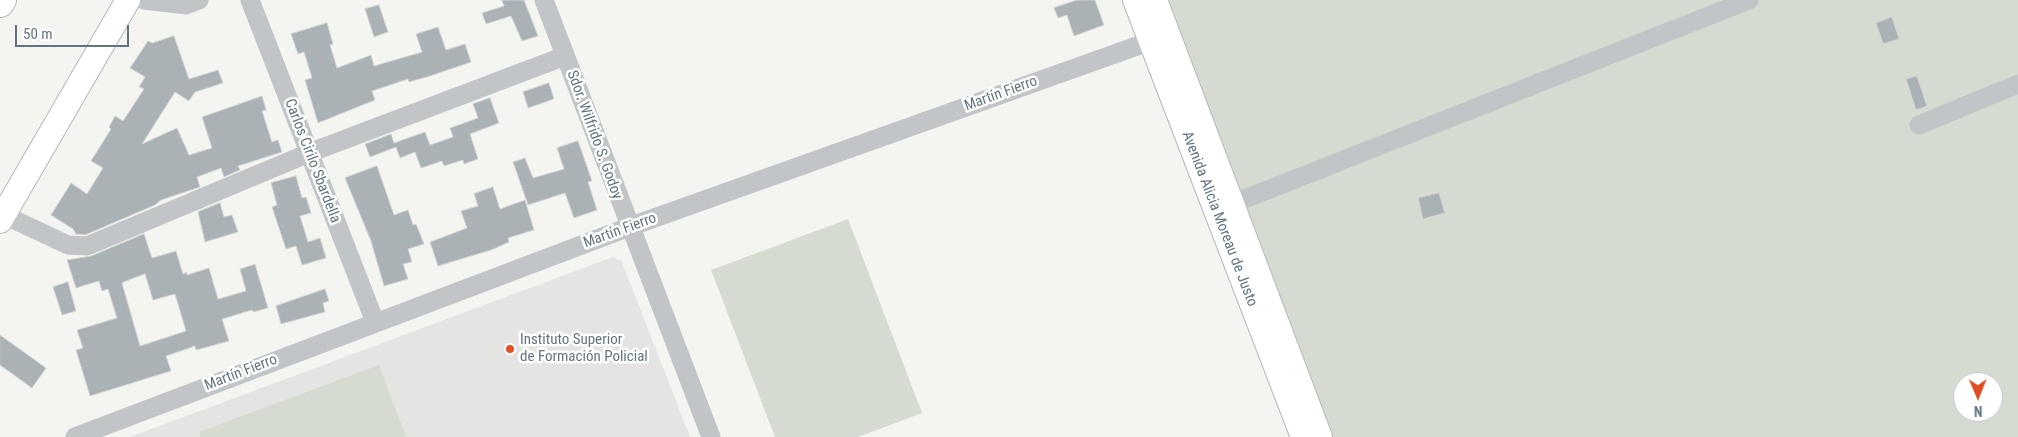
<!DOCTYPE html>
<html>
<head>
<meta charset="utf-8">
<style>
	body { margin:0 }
	#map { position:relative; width:2018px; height:437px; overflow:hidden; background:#f4f4f0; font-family:"Roboto Condensed",sans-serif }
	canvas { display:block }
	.north { position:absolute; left:1953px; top:372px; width:50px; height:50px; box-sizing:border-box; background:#fff; border:1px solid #c1c7cd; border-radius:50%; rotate:179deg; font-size:14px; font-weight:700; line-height:20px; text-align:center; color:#637481 }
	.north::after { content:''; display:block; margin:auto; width:18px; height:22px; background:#e04f24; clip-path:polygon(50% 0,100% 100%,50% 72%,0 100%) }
	.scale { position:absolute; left:15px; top:25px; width:114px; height:22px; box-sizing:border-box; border:2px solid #637481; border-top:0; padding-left:6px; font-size:15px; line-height:18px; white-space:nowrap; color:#637481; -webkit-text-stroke:4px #fff; paint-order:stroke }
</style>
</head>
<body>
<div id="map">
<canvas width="2018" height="437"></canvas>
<div class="north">N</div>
<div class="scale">50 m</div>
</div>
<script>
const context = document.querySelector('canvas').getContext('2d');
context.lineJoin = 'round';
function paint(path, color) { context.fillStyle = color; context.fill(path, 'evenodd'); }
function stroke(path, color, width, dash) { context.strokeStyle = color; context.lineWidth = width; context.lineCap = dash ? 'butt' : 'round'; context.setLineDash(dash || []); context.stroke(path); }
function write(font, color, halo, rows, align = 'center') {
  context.font = font + ' "Roboto Condensed",sans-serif'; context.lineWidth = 5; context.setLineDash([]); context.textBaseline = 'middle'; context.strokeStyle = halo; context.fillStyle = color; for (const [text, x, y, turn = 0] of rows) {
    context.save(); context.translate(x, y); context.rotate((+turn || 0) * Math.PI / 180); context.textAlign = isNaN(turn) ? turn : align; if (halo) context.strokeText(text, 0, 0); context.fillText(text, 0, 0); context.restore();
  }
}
paint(new Path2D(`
	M613,257L622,262L690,437H130Z`), '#e4e5e3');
paint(new Path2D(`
	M1155,0H1728L1733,11L1760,0H2018V437H1322ZM1963,382H1993V412H1963Z
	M848,219L922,413L858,437H775L711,270Z
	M379,365L406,437H201L199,432Z`), '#d5dbd1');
const building = new Path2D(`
	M502,0H524L538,36L522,41L511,16L486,24L482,13L504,6Z
	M1077,0H1095L1104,25L1074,36L1067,15L1058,18L1054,8Z
	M379,5L388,32L374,37L365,9Z
	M1892,17L1899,39L1883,44L1876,23Z
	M327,23L333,44L330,45L337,68L371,55L374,66L422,52L416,34L438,27L446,50L465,44L471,62L430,76L409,82L408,79L372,91L375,100L318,123L305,80L312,78L304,52L298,54L291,34Z
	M174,36L189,79L218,70L223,83L195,92L189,101L175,92L142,144L177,128L189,155L212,148L202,117L262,96L266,110L262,111L272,142L278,140L282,152L238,166L240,170L224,177L221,168L197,177L200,187L161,200L155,205L85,235L76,234L73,229L51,215L71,183L87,194L103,168L91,161L111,129L109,127L115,116L123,121L144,89L139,87L145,77L130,68L148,41L152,43Z
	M1917,76L1927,106L1916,110L1906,79Z
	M549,83L554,99L528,108L523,92Z
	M490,98L499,123L470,134L478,159L464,164L463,160L444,166L442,161L421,168L415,152L400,158L396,147L370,157L365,144L391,134L394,143L425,132L430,145L453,137L450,128L478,118L473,104Z
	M578,141L592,181L588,182L597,210L574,218L565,193L528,205L513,162L525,158L533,178L564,169L557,148Z
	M377,166L394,215L408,210L413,225L416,224L424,244L408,249L412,262L403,264L408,279L384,286L371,241L345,178Z
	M296,176L302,198L306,197L311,213L300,216L308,242L320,238L326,258L302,265L296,246L286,249L272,207L277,205L271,183Z
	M493,187L500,209L525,200L534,230L508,238L509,242L491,250L438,266L430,242L467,228L461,211L478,206L474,194Z
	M1439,193L1445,213L1423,219L1418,198Z
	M220,203L224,217L232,215L238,232L205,242L198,212Z
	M144,234L152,258L176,251L183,274L187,272V275L209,268L218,299L246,291L240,269L255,264L268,308L253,312L252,310L222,319L229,341L196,350L195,346L166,356L171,371L90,396L76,350L83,348L77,330L117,318L108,289L102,291L99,281L76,288L67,260L91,256ZM145,274L153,300L175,294L186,331L140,346L122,283Z
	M68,282L76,311L62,315L53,287Z
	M325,289L329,301L323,303L325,312L281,324L276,306Z
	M0,335L46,368L32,388L0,365Z`);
paint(building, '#aab2b6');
stroke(building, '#d5d5d3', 1);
const major = new Path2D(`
	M1135,0L1303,437
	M1155,0L1320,437
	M0,221L128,0`);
const highway = new Path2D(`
	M0,3L2,0`);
stroke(major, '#b4b8bc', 26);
stroke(highway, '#b4b7ba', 30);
stroke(new Path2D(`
	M144,0L186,5L199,0
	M250,0L375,322
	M544,0L711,437
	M1919,125L2018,84
	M1232,204L1749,0
	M4,215L68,245L87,246L309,153L565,56
	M75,437L629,227L1151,41L1162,35`), '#c1c5c8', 19);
stroke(major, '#fff', 24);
stroke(highway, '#fff', 28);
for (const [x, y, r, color] of [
	[510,349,5,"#e04f24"]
]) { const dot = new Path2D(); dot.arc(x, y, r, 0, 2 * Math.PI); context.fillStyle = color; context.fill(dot); stroke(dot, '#fff', 2); }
write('15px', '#637481', '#fff', [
	["Martín Fierro",1001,94,-20],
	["Sdor. Wilfrido S. Godoy",594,135,70],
	["Carlos Cirilo Sbardella",312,161,69],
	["Avenida Alicia Moreau de Justo",1219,219,69],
	["Martín Fierro",620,231,-20],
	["Martín Fierro",241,373,-21]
]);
write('15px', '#637481', '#fff', [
	["Instituto Superior",520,340],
	["de Formación Policial",520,357]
], 'left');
</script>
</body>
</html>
